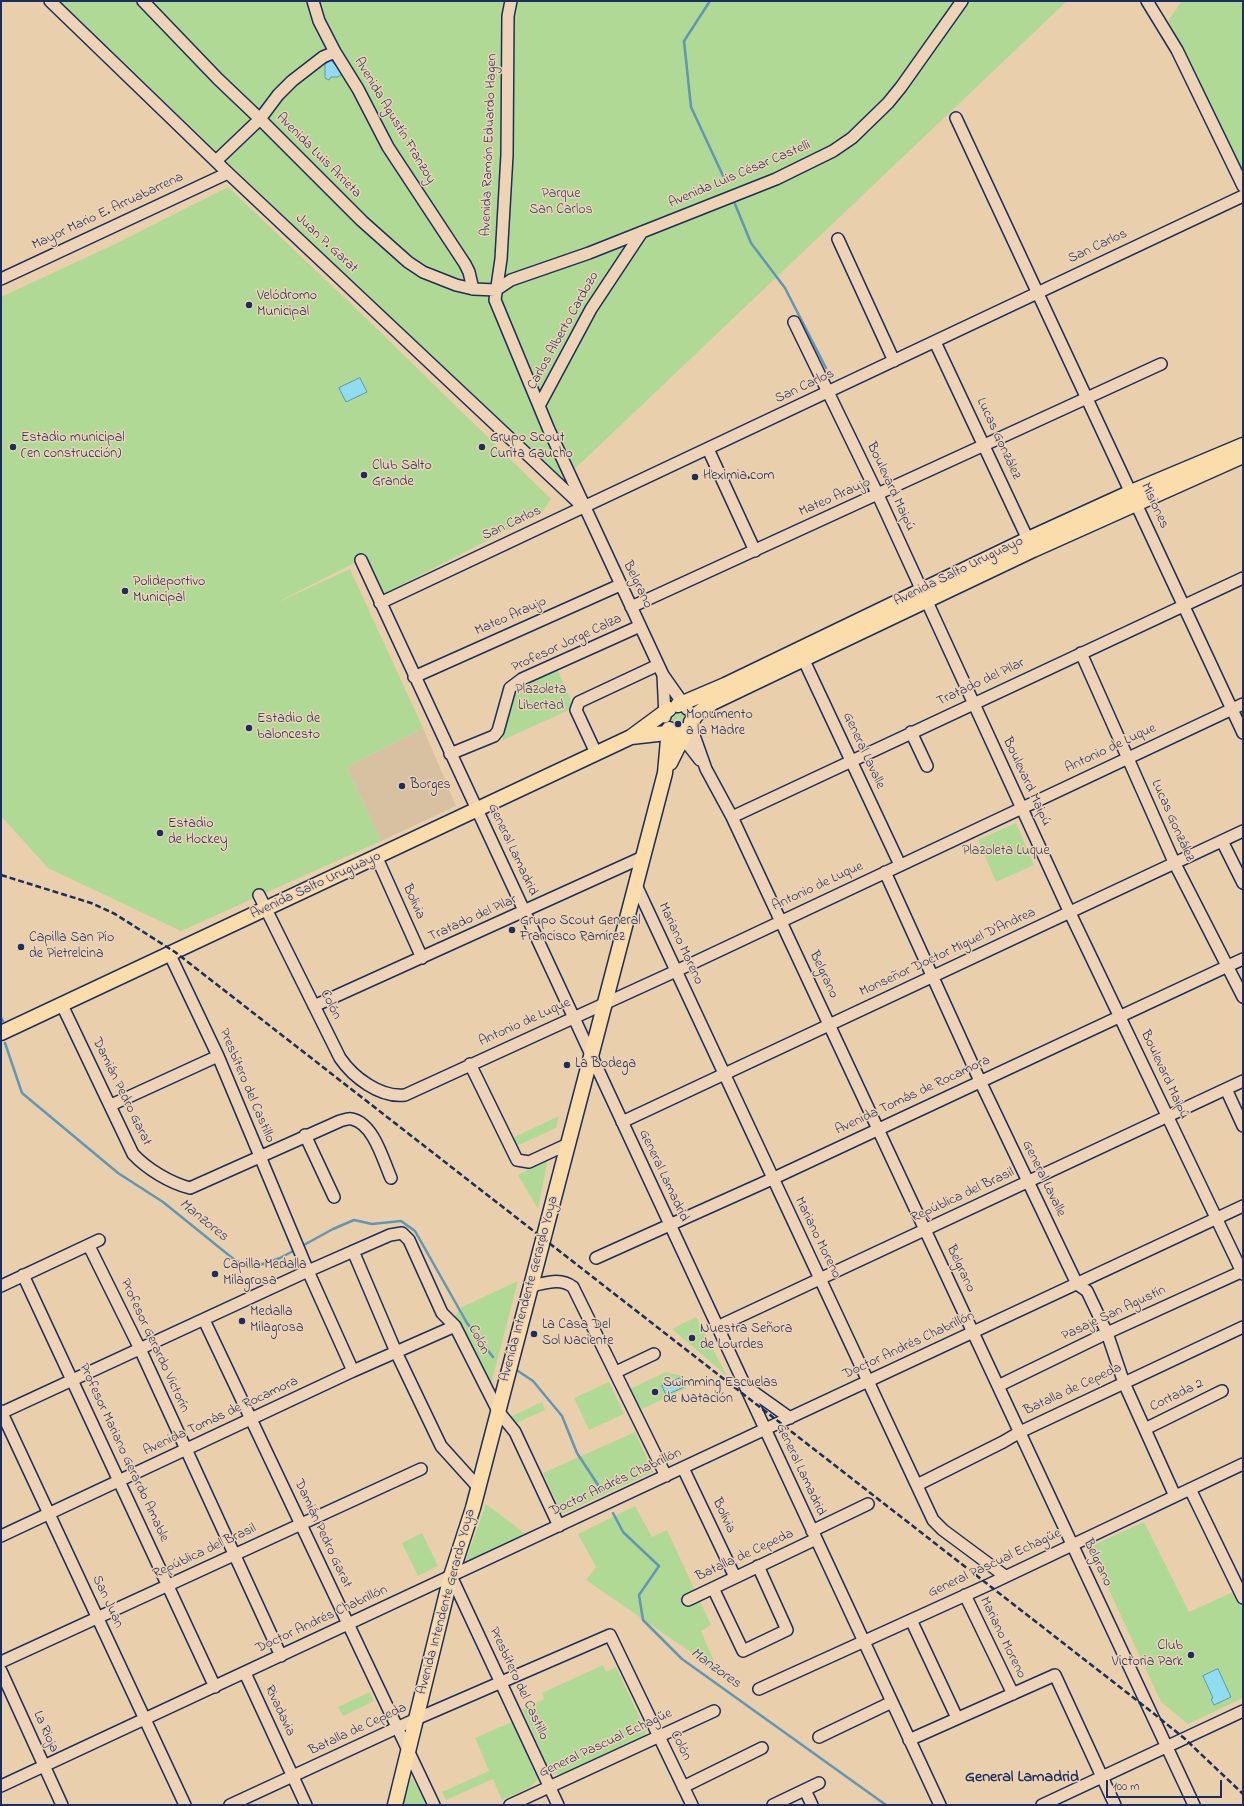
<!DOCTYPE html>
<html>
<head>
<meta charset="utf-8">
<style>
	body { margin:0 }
	#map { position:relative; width:1244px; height:1806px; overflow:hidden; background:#eacfac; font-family:"Indie Flower",sans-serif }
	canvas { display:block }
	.frame { position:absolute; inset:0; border:2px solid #1b2f5e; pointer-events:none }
	.scale { position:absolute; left:1106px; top:1780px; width:116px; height:18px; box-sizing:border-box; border:2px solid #1b2f5e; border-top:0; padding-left:5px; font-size:12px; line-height:14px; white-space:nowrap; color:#1b2f5e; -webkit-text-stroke:3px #efd3b6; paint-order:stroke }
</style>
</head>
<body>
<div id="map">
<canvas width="1244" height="1806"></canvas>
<div class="frame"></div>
<div class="scale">100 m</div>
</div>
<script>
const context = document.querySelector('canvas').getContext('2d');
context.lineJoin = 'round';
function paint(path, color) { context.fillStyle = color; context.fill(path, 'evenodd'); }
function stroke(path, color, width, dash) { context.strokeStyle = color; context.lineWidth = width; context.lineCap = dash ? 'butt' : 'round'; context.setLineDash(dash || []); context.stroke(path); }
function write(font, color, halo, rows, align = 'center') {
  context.font = font + ' "Indie Flower",sans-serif'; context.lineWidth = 3; context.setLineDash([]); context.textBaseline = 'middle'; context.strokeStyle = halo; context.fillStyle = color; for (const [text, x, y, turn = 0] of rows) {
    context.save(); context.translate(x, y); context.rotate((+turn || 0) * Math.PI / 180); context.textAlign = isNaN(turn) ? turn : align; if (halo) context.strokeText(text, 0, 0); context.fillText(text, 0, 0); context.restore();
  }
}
paint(new Path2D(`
	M423,728L456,806L381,841L347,767Z`), '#d8c1a1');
paint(new Path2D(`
	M60,1H1067L561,482Z
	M1182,1H1243V177L1168,21Z
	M228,187L371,323L551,499L542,512L382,595L364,558L274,604L350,569L423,728L347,767L381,841L181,931L48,868L1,816V297L113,245Z
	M557,669L571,700V709L503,740L501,732L513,688Z
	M669 719a9 9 0 1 1 18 0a9 9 0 1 1-18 0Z
	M1016,823L1034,865L996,882L978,840Z
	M559,1116L556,1128L512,1148L508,1140Z
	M548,1159L538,1209L518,1175Z
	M518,1281L489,1392L453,1318L462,1307Z
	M696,1317L727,1376L672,1329Z
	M666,1372L682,1376L687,1388L640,1410L630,1389Z
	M609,1382L624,1414L589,1430L574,1398Z
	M542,1402L545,1410L514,1424L510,1417Z
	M635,1432L653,1472L562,1514L543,1473Z
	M486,1504L527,1535L465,1562Z
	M635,1506L652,1537L667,1530L711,1625L701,1631L718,1671L586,1580L596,1567L578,1534Z
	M1144,1522L1189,1612L1235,1591L1243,1609V1698L1188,1724L1161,1702L1089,1547Z
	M422,1533L438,1566L418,1576L402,1543Z
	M603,1665L606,1672L616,1667L646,1731L645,1735L636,1741L565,1775L553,1774L550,1771L522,1709L544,1699L542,1693Z
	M370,1692L374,1701L343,1716L338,1707Z
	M514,1721L539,1778L529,1788L502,1800L493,1779L446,1800L442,1792L489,1771L475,1738Z
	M411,1778L413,1779L426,1805H403Z`), '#b1d996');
const water = new Path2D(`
	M331,60L335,65L338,66L342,74L338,77H331L329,80L325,78V65Z
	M360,378L367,392L346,402L339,388Z
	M680,1378L684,1387L666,1395L662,1386Z
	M1218,1669L1231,1697L1214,1705L1211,1699L1213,1698L1203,1676Z`);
paint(water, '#90ddef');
stroke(water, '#6197b5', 1);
stroke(new Path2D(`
	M710,1L684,41L691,107L725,180
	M735,204L751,243L785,288L826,368
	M1,1018L3,1021
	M5,1043L22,1093L118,1173L163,1202L236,1261L254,1267L280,1258L295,1250
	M302,1246L333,1229L354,1220L372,1224L401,1221L415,1231L467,1323L493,1357
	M515,1369L533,1381L562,1416L577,1453L602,1491
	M613,1513L623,1532L659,1566L639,1595L643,1620L682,1659L886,1805`), '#6197b5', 2.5);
const minor = new Path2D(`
	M50,1L228,173L582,506
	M143,1L218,79L260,119L362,221L408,262L423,272L456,285L473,289L496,290
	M313,1L319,21L335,52L358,89L388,147L465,264L469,272L473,289
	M511,1L508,16L507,155L501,259L495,300L549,430L663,675L687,709
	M1147,1L1177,50L1243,186
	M956,118L1243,733
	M216,161L260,119L278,95L292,81L323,57L335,52
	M838,239L894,361
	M1,279L228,173
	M496,290L511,280L589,253L776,179L833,151L852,138L888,103L901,87L962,1
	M794,322L878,495L1070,913L1243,1274
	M935,342L1031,546
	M539,406L591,309L642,232
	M708,449L755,551
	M361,560L940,1805
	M380,603L1243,196
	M631,607L1161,364
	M800,652L900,865
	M1081,653L1174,862L1243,997
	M663,675L665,717
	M414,677L620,585
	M690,724L706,769L732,817L1194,1805
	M911,732L927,766
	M679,733L700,760
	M596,753L576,710L579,702L658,665
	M450,754L494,736L498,731L510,688L522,679L640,626
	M732,817L1243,578
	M1222,841L1243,883
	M377,858L422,958
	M885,872L980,1081L1077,1284L1087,1291L1107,1333L1124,1383L1175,1496
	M636,885C733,1097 835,1308 933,1520L943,1530L1005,1576
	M259,895L340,1058C353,1077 380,1098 405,1095L676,971L1243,704
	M170,955L218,1056L308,1271L353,1371
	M62,1005L133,1154C147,1169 170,1183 190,1188L340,1121C344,1120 348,1118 352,1119C374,1124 383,1160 391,1178
	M314,1006L643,857
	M470,1064L517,1160L529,1162L568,1144
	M1226,1089L1243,1126
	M111,1105L218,1056
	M622,1122L1243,831
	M305,1135L334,1197
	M89,1246L140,1349L281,1656
	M353,1251L396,1352L441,1446L478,1487
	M596,1258L772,1179L1243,959
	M23,1275L215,1687
	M1,1286L99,1240
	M531,1286C546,1283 560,1277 573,1287L666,1476
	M204,1320L434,1805
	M717,1327L1243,1081
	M616,1372L654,1354
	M745,1386L790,1418
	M998,1386L1107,1333L1243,1271
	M1,1411L185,1805
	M1,1413L308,1271L390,1235L402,1233L409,1240L442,1313L455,1326L498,1411L515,1432L559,1526
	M1145,1429L1222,1391
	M683,1468L735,1577
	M917,1485L1003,1442L1020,1432L1243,1327
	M1190,1489L1243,1598
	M812,1531L868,1504
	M1,1536L353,1371L455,1326
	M451,1576L558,1805
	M713,1588L743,1651L787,1630L758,1566
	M965,1595L1013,1694
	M688,1600L816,1539
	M911,1620L957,1718
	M1,1662L421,1469
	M1,1671L62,1805
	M245,1673L306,1805
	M759,1689L988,1585L1243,1464
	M819,1737L892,1702
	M909,1740L1055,1675L1115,1805
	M1,1786L1243,1206
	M683,1787L762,1748
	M805,1790L812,1805
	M230,1805L416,1719L610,1635L692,1805
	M510,1805L714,1711
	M773,1805L819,1783
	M1042,1805L1243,1711`);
const major = new Path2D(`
	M678,705L725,685L1028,539L1131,492L1243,445
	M691,722L697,714L712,703L804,659L1033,550L1243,456
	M631,737L675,732
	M670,763L687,729
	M1,1033L631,737L669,709
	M395,1805L451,1576L473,1508L665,773L669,729`);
stroke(minor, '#1b2f5e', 14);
stroke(major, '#1b2f5e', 17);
stroke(minor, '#efd3b6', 11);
stroke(major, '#fbddab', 14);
stroke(new Path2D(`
	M1,875L91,903L115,914L175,952L1148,1709L1184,1738L1243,1794`), '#1b2f5e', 2.5, [6, 3]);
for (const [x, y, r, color] of [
	[249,305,4,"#1b2f5e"],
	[13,447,4,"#1b2f5e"],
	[482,447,4,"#1b2f5e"],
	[364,475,4,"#1b2f5e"],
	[695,477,4,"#1b2f5e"],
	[125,591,4,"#1b2f5e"],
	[678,724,4,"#1b2f5e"],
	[249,728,4,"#1b2f5e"],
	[402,786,4,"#1b2f5e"],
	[160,833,4,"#1b2f5e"],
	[512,930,4,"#1b2f5e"],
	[21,947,4,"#1b2f5e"],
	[567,1065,4,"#1b2f5e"],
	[215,1274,4,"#1b2f5e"],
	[242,1321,4,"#1b2f5e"],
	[534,1334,4,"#1b2f5e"],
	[692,1338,4,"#1b2f5e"],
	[655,1392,4,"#1b2f5e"],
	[1191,1655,4,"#1b2f5e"]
]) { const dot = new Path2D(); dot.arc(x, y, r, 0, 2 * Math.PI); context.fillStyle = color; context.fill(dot); stroke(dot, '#efd3b6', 1.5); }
write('14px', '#1b2f5e', '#efd3b6', [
	["Avenida Agustín Franzoy",394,121,59],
	["Avenida Ramón Eduardo Hagen",490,145,-88],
	["Avenida Luis Arrieta",318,156,45],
	["Avenida Luis César Castelli",740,175,-23],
	["Mayor Mario E. Arruabarrena",108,212,-25],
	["Juan P. Garat",326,244,43],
	["San Carlos",1098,247,-25],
	["Carlos Alberto Cardozo",564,331,-61],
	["San Carlos",805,387,-25],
	["Lucas González",998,439,65],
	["Boulevard Maipú",890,487,65],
	["Mateo Araujo",835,498,-24],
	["Misiones",1154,506,65],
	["San Carlos",512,524,-25],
	["Avenida Salto Uruguayo",959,572,-26],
	["Belgrano",637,585,64],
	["Mateo Araujo",511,617,-24],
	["Profesor Jorge Calza",567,644,-25],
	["Tratado del Pilar",981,683,-25],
	["Antonio de Luque",1111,749,-25],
	["General Lavalle",863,751,65],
	["Boulevard Maipú",1026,782,65],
	["Lucas González",1172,821,66],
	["General Lamadrid",512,850,65],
	["Avenida Salto Uruguayo",316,886,-25],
	["Antonio de Luque",818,887,-25],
	["Bolivia",413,902,66],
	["Tratado del Pilar",473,919,-24],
	["Mariano Moreno",680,944,65],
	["Monseñor Doctor Miguel D'Andrea",948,953,-25],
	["Belgrano",823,975,65],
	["Colón",330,1005,64],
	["Antonio de Luque",525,1023,-24],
	["Boulevard Maipú",1164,1075,65],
	["Presbítero del Castillo",246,1086,67],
	["Damián Pedro Garat",121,1092,64],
	["Avenida Tomás de Rocamora",913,1096,-25],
	["General Lamadrid",663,1176,65],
	["General Lavalle",1043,1179,64],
	["República del Brasil",963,1196,-25],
	["Mariano Moreno",817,1238,64],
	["Belgrano",960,1269,65],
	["Avenida Intendente Gerardo Yoya",530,1289,-75],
	["Pasaje San Agustín",1114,1314,-25],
	["Colón",478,1340,63],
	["Profesor Gerardo Victorín",154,1346,65],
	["Doctor Andrés Chabrillón",909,1346,-25],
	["Batalla de Cepeda",1073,1390,-25],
	["Cortada 2",1177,1396,-26],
	["Avenida Tomás de Rocamora",221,1417,-25],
	["Profesor Mariano Gerardo Amable",123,1453,65],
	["General Lamadrid",800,1470,65],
	["Doctor Andrés Chabrillón",616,1483,-25],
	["Bolivia",723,1516,65],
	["Damián Pedro Garat",322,1534,65],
	["República del Brasil",205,1552,-25],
	["Batalla de Cepeda",745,1556,-25],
	["Belgrano",1097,1563,65],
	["General Pascual Echagüe",995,1564,-25],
	["San Juan",107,1602,65],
	["Avenida Intendente Gerardo Yoya",447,1602,-75],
	["Doctor Andrés Chabrillón",322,1620,-25],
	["Mariano Moreno",1002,1638,64],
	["Presbítero del Castillo",518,1684,65],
	["Rivadavia",279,1711,65],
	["Batalla de Cepeda",358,1730,-25],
	["La Rioja",45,1732,66],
	["General Pascual Echagüe",606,1744,-25],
	["Colón",680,1746,64]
]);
write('14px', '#324866', '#efd3b6', [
	["Parque",561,195],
	["San Carlos",561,211],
	["Plazoleta",541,691],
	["Libertad",541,707],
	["Plazoleta Luque",1006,852]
]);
write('14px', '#1b2f5e', '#efd3b6', [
	["Velódromo",257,297],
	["Municipal",257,313],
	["Estadio municipal",21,439],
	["(en construcción)",21,455],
	["Grupo Scout",490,439],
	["Curita Gaucho",490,455],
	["Club Salto",372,467],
	["Grande",372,483],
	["Heximia.com",703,477],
	["Polideportivo",133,583],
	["Municipal",133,599],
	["Monumento",686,716],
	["a la Madre",686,732],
	["Estadio de",257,720],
	["baloncesto",257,736],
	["Borges",410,786],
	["Estadio",168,825],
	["de Hockey",168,841],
	["Grupo Scout General",520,922],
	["Francisco Ramírez",520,938],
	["Capilla San Pío",29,939],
	["de Pietrelcina",29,955],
	["La Bodega",575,1065],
	["Capilla Medalla",223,1266],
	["Milagrosa",223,1282],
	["Medalla",250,1313],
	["Milagrosa",250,1329],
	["La Casa Del",542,1326],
	["Sol Naciente",542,1342],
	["Nuestra Señora",700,1330],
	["de Lourdes",700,1346],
	["Swimming Escuelas",663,1384],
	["de Natación",663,1400],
	["Club",1183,1647,"right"],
	["Victoria Park",1183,1663,"right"]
], 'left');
write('italic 15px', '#27406c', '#efd3b6', [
	["Manzores",203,1221,39],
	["Manzores",715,1669,36]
]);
write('bold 16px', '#1b2f5e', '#efd3b6', [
	["General Lamadrid",1022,1778]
]);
</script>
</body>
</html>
